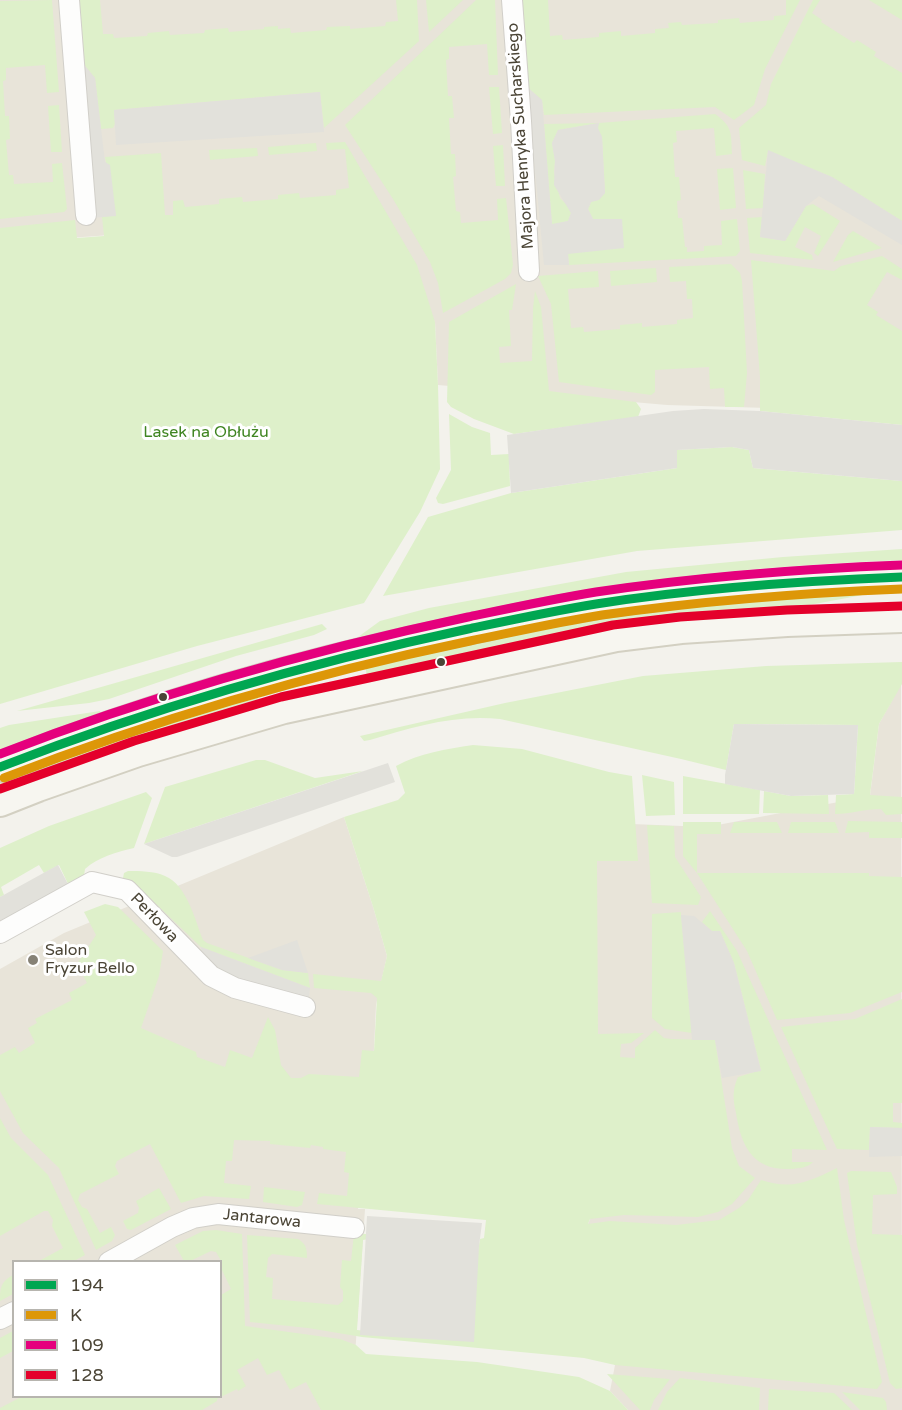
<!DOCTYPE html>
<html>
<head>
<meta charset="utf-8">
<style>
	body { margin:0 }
	#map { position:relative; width:902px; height:1410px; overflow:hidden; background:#f3f2ec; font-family:"Varela Round",sans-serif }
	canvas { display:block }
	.legend { position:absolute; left:12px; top:1260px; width:210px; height:138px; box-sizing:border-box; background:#fff; border:2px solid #b7b5af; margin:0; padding:8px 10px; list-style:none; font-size:18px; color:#4b4536 }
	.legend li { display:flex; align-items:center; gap:12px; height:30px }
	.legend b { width:30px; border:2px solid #b7b5af }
</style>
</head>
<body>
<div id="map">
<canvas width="902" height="1410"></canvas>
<ul class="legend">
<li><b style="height:8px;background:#00a651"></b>194</li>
<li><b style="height:8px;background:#dd9708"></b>K</li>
<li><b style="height:8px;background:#e5007d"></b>109</li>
<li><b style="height:8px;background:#e4002b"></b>128</li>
</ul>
</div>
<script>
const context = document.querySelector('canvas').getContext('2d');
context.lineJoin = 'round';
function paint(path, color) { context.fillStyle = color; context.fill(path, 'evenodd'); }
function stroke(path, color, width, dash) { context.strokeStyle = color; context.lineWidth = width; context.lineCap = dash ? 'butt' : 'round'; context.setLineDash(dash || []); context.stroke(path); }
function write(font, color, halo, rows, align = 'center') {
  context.font = font + ' "Varela Round",sans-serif'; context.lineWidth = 6; context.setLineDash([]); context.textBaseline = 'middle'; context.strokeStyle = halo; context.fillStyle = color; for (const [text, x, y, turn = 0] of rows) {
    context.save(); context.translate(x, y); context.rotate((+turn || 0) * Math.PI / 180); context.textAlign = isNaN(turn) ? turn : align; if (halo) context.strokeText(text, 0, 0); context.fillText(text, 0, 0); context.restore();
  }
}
paint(new Path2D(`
	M0,0H902V412L667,405L438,385L435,322L358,217L0,243Z
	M901,684L902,1410H628L610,1391L615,1365L585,1230L594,1211L598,1046L582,822L707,827L870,796L879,724Z
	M344,817L374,910L387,956L376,1005L373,1069L358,1209H365L353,1384L367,1410H0V969L64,933ZM14,1262H220V1396H14Z`), '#e8e4d9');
paint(new Path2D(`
	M52,0L59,92L47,93L45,65L6,68V80L3,81L5,116H9L10,139L6,140L9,175H13L14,184L53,182L52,164L62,163L67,209L64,212L0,219V1Z
	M77,0H100L103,34H113L114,38L147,36L148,33L169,31L170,35L204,33L205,30L228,28L229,32L264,29V27L278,26V29L290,28L291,33L326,30L327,27L350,26V29L385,26L386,22L398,21L396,0H417L419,41L324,128L320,92L114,110L115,124L113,128L101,129L95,78L81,61Z
	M426,0H463L429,32Z
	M476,0H495L498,75H489L487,44L449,47V59L446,60L448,96H452L454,118H449L451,154H455L456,176L453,177L456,211L460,212L461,223L498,220L497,199L506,198L513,265L511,273L505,279L443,313L438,283L430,262L393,199L345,125Z
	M518,0H548L550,36L562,35L563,40L599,37V33L621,31V36L655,33V29L669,28L668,23L681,22L682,25L718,23V20L739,18L740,23L774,20V16L786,15V0H800L765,69L754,105L734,120L715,107L544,115L542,100L527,87Z
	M813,0H820L812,13L822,20L821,22L854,43L857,40L876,52L874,56L902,73V221L832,177L768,151L765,166L742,160L739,128L766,105L771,84Z
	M869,0H902V20Z
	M489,87H499L502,133L493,134Z
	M59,105L62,152H51L48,106Z
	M715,114C733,127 731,133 732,154L716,156L714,128L676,131L677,142L673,143L675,177H679L681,200L677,201L678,218H682L685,247H687V252L704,251V246L722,245L721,221L737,219L740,251L736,256L569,265L568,254L622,219H593L588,209L591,202L605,193L602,137L597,128L599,123L558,130L552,143L555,161L554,172L560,198L567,205L571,213L568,221L552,225L544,124L599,123Z
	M345,142L417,265L435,322L438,385L440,469L420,512L364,603L197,646L0,704V228L75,220L77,238L104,236L102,217L116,215L105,157L161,153L165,215H173V201L183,200L185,207L219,204V199L242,197L243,202L278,199V195L299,193L300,198L336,195V190L349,188L345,149L327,150L326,143Z
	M316,143L317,151L269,155L268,147Z
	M503,145L505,186H496L493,146Z
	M257,148L258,156L210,160L209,150Z
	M733,168L736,208L720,210L717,169Z
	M743,170L765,174L763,208L746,209Z
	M813,204L840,221L818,256L814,253L821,236L805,227L795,247L812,255L813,260L750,253L747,218L762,217L760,237L785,241L806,206Z
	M853,231L882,248L833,262L848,235Z
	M882,256L902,269V280L887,272L867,305L878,312L876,315L902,331V425L760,411V377L751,260L834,271L841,266Z
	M731,264L740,273L742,281L747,373L744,407H725L724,388L710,389L709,367L655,370V392L651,395L559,382L551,304L538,276L598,271L599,287L568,289L571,328L583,327L584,332L620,329V325L642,323V327L677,324V320L693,318L692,299H687L686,281L670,282L669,267Z
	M656,268L657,282L611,286L610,271Z
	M516,284L512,310H509L511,346L499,347L500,363L532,361L533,308L535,291L541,307L549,391L636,402L641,409L638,417L514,434L474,419L451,407L447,402L449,322Z
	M449,414L472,427L490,433L491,455L509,454L510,486L443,504L438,503L436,498L451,470Z
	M732,447L749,450L753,468L902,481V530L637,551L383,596L428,517L511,493L677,468L676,450Z
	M902,549V560C811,564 720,570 631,584C539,598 449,618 358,637L380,621L429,608L626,572L783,557Z
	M863,590V595L793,608L655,618L504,646L367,677L365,664C455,645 545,624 637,612C712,602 787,597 863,590Z
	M322,624L327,629L314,635L236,656L109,699L89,703L17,711Z
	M902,662V684L879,724L870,795L902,797V814L886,815L881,809C864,809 851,814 835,814L836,795L854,794L858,725L734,724L726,770L681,759L500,719C456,714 412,727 370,740L364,741L360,736L505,703L643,676L766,666Z
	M257,693L258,701L150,733L0,788V781L149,725Z
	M100,711V714L0,753V728L9,725Z
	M473,745L522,749L609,772L632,776L638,861H597L598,1034L644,1033L631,1043L621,1044L620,1057L635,1058V1048L655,1030L664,1038L671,1039L715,1040L732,1148L739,1166L755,1178L732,1204L718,1212L698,1217L624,1215L590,1219L588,1224L610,1221L676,1225L719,1220L739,1208L748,1200L761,1180C793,1190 808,1182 837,1168L844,1220L882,1382L877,1389L615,1365L584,1358L362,1337L308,1328L250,1322L247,1235L298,1239C306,1244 307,1248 307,1258L272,1254L268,1258L266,1277L273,1278L272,1299L338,1305L343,1301V1291L340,1287L342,1260L351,1261L354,1234H371L369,1239L363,1240L357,1330L400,1335L478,1251L480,1239L484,1238L486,1220L317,1204L319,1193L347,1196L349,1173L344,1172L346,1152L323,1149V1147L311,1145L310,1148L270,1144V1141L234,1140L232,1161H226L224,1183L251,1186L249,1199L204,1196L181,1203L150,1144L117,1161L115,1166L119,1174L80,1194L78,1200L82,1207L87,1209L100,1233L111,1227L115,1235L112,1241L96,1250L59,1168L23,1133L0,1091V1055L15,1047L19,1053L35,1043L28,1028L37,1023L35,1019L72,1000L69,993L87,983L77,964L96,935L84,912L105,904L118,907L163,951L159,976L141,1028L196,1052L197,1057L225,1067L230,1050L252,1058L268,1017L275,1030L281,1065L291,1078H301L309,1074L359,1077L362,1050L374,1051L377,998L371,993L314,988L313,974L381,981L387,956L374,910L344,817L398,800L405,793L396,766C420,753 446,749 473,745Z
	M256,760H265L315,778L363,771L144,844L165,787Z
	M642,775L674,782L675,815L646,816Z
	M683,776L760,790L759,814H683Z
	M764,791L791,796L828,795L829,814L763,813Z
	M146,792L152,798L134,848C117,852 98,857 85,869L84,876L69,886L59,865L44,873L39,865L1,887L4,895L0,897V848L49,826Z
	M848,821L902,822V838H869V832L845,833Z
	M683,822H721V834H697V873H869V876L902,877V992L850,1013L777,1020L747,951L697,873L683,856Z
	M734,822H777L782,833H730Z
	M791,822H835L839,833H788Z
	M647,825L674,826L675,857L701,897L698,905L652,903Z
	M128,871C140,871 154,871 165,876C187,885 195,920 203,940L207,943L282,970L308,973L310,988L201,947L135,884L123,878L124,873Z
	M710,911L737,951L827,1150L792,1149V1162H813C807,1168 800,1168 791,1169C753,1171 741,1146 736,1113C733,1100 732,1090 738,1077L761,1070L734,963L720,931H712L702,922Z
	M681,912V915L692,1033L665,1029L652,1018V914Z
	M902,999V1103H893V1122L902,1123V1128L870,1127L869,1150L837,1149L781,1027L855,1019Z
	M0,1118L11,1138L48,1175L85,1255L74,1261H39L63,1248L52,1226L53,1220L48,1211H44L0,1236Z
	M851,1171L891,1172L897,1187V1194L873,1195L872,1234L902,1235V1388L896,1389L890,1383L857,1245L847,1173Z
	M264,1187L305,1192L302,1205L297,1207L263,1202Z
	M159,1188L171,1209L131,1230L127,1229L123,1221L138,1213L139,1208L136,1201Z
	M216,1230L242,1234L245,1326L340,1339L356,1345L366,1354L477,1362L579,1377L610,1391L628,1410H321L306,1382L290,1390L279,1370L267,1375L258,1358L237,1370L246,1386L238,1391L237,1389L217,1399V1401L202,1410H0V1408L21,1397L220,1396L221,1295L231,1289L221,1268L220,1259L216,1252L211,1251L190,1261H184L175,1245L203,1231Z
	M13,1275V1294L0,1301C0,1287 1,1282 13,1275Z
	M13,1331V1351L0,1358V1338Z
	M607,1374L670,1379L654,1400L650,1410H640Z
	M680,1378L760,1388L759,1410H658L667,1392Z
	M769,1389L834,1393L852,1410H768Z
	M842,1392L883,1398L886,1402L887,1410H860Z`), '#def0ca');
paint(new Path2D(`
	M81,61L95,78L105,162L110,165L116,216L77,219L73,163Z
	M527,87L542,100L552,224L568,221L571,213L554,185L555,161L552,143L558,130L599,123L598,128L602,137L605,193L599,200L591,202L588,209L593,219H622L624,248L568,254L569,265H544Z
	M320,92L324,132L116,145L114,110Z
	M768,150L832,177L902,221V245L819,196L806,206L785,241L760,237Z
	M704,409L760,411L902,425V481L753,468L749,450L732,447L677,450V468L511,493L507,435L673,411Z
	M734,724L858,725L854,794L791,796L725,784V775Z
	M388,763L395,782L177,857H172L144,844Z
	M58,865L69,886L0,923V897Z
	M681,915L694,916L712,931H720L734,963L761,1071L722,1078L715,1040H692Z
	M297,940L308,973L282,970L248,958Z
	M201,947L310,988L308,1005L229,977L203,960Z
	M870,1127L902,1128V1156L869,1157Z
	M367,1216L482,1223L479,1246L474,1342L360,1335Z`), '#e2e1db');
const street = new Path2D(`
	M69,0L86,215
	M512,0L521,121L529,271
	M0,933L92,882L127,890L211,976L235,988L305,1007
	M109,1262L172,1227L193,1218L218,1214L354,1228
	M0,1319L14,1312`);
const secondary = new Path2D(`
	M0,767C144,709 293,666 445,634C482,627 518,618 555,611C669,591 786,581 902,577
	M0,802L38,787L138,752L284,709L616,637L681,629L787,622L902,618`);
stroke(street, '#d1cfc9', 22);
stroke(secondary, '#d3d0c2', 32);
stroke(street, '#fdfdfc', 20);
stroke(secondary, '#f7f6f0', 28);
stroke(new Path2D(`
	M0,767C152,708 308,663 468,629C511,620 553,611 596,604C697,588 800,581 902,577`), '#00a651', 9);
stroke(new Path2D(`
	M4,778C156,719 311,674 470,641C514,632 558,622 602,615C702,601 802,593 902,589`), '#dd9708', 9);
stroke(new Path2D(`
	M0,754C152,695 308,651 468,617C511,608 553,599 596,592C697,577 799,569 902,565`), '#e5007d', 9);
stroke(new Path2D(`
	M0,789L134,741L281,697L613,625L680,617L787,610L902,606`), '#e4002b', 9);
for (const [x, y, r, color] of [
	[441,662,5,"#4b4536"],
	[163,697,5,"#4b4536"],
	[33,960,6,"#868276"]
]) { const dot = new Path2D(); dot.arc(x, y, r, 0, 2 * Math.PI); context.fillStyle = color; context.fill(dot); stroke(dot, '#fff', 2); }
write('16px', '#4b4536', '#fff', [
	["Majora Henryka Sucharskiego",521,136,-94],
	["Perłowa",154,918,46],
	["Jantarowa",262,1219,6]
]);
write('16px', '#3f8521', '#fff', [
	["Lasek na Obłużu",206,433]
]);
write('16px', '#4b4536', '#fff', [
	["Salon",45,951],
	["Fryzur Bello",45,969]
], 'left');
</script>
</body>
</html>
